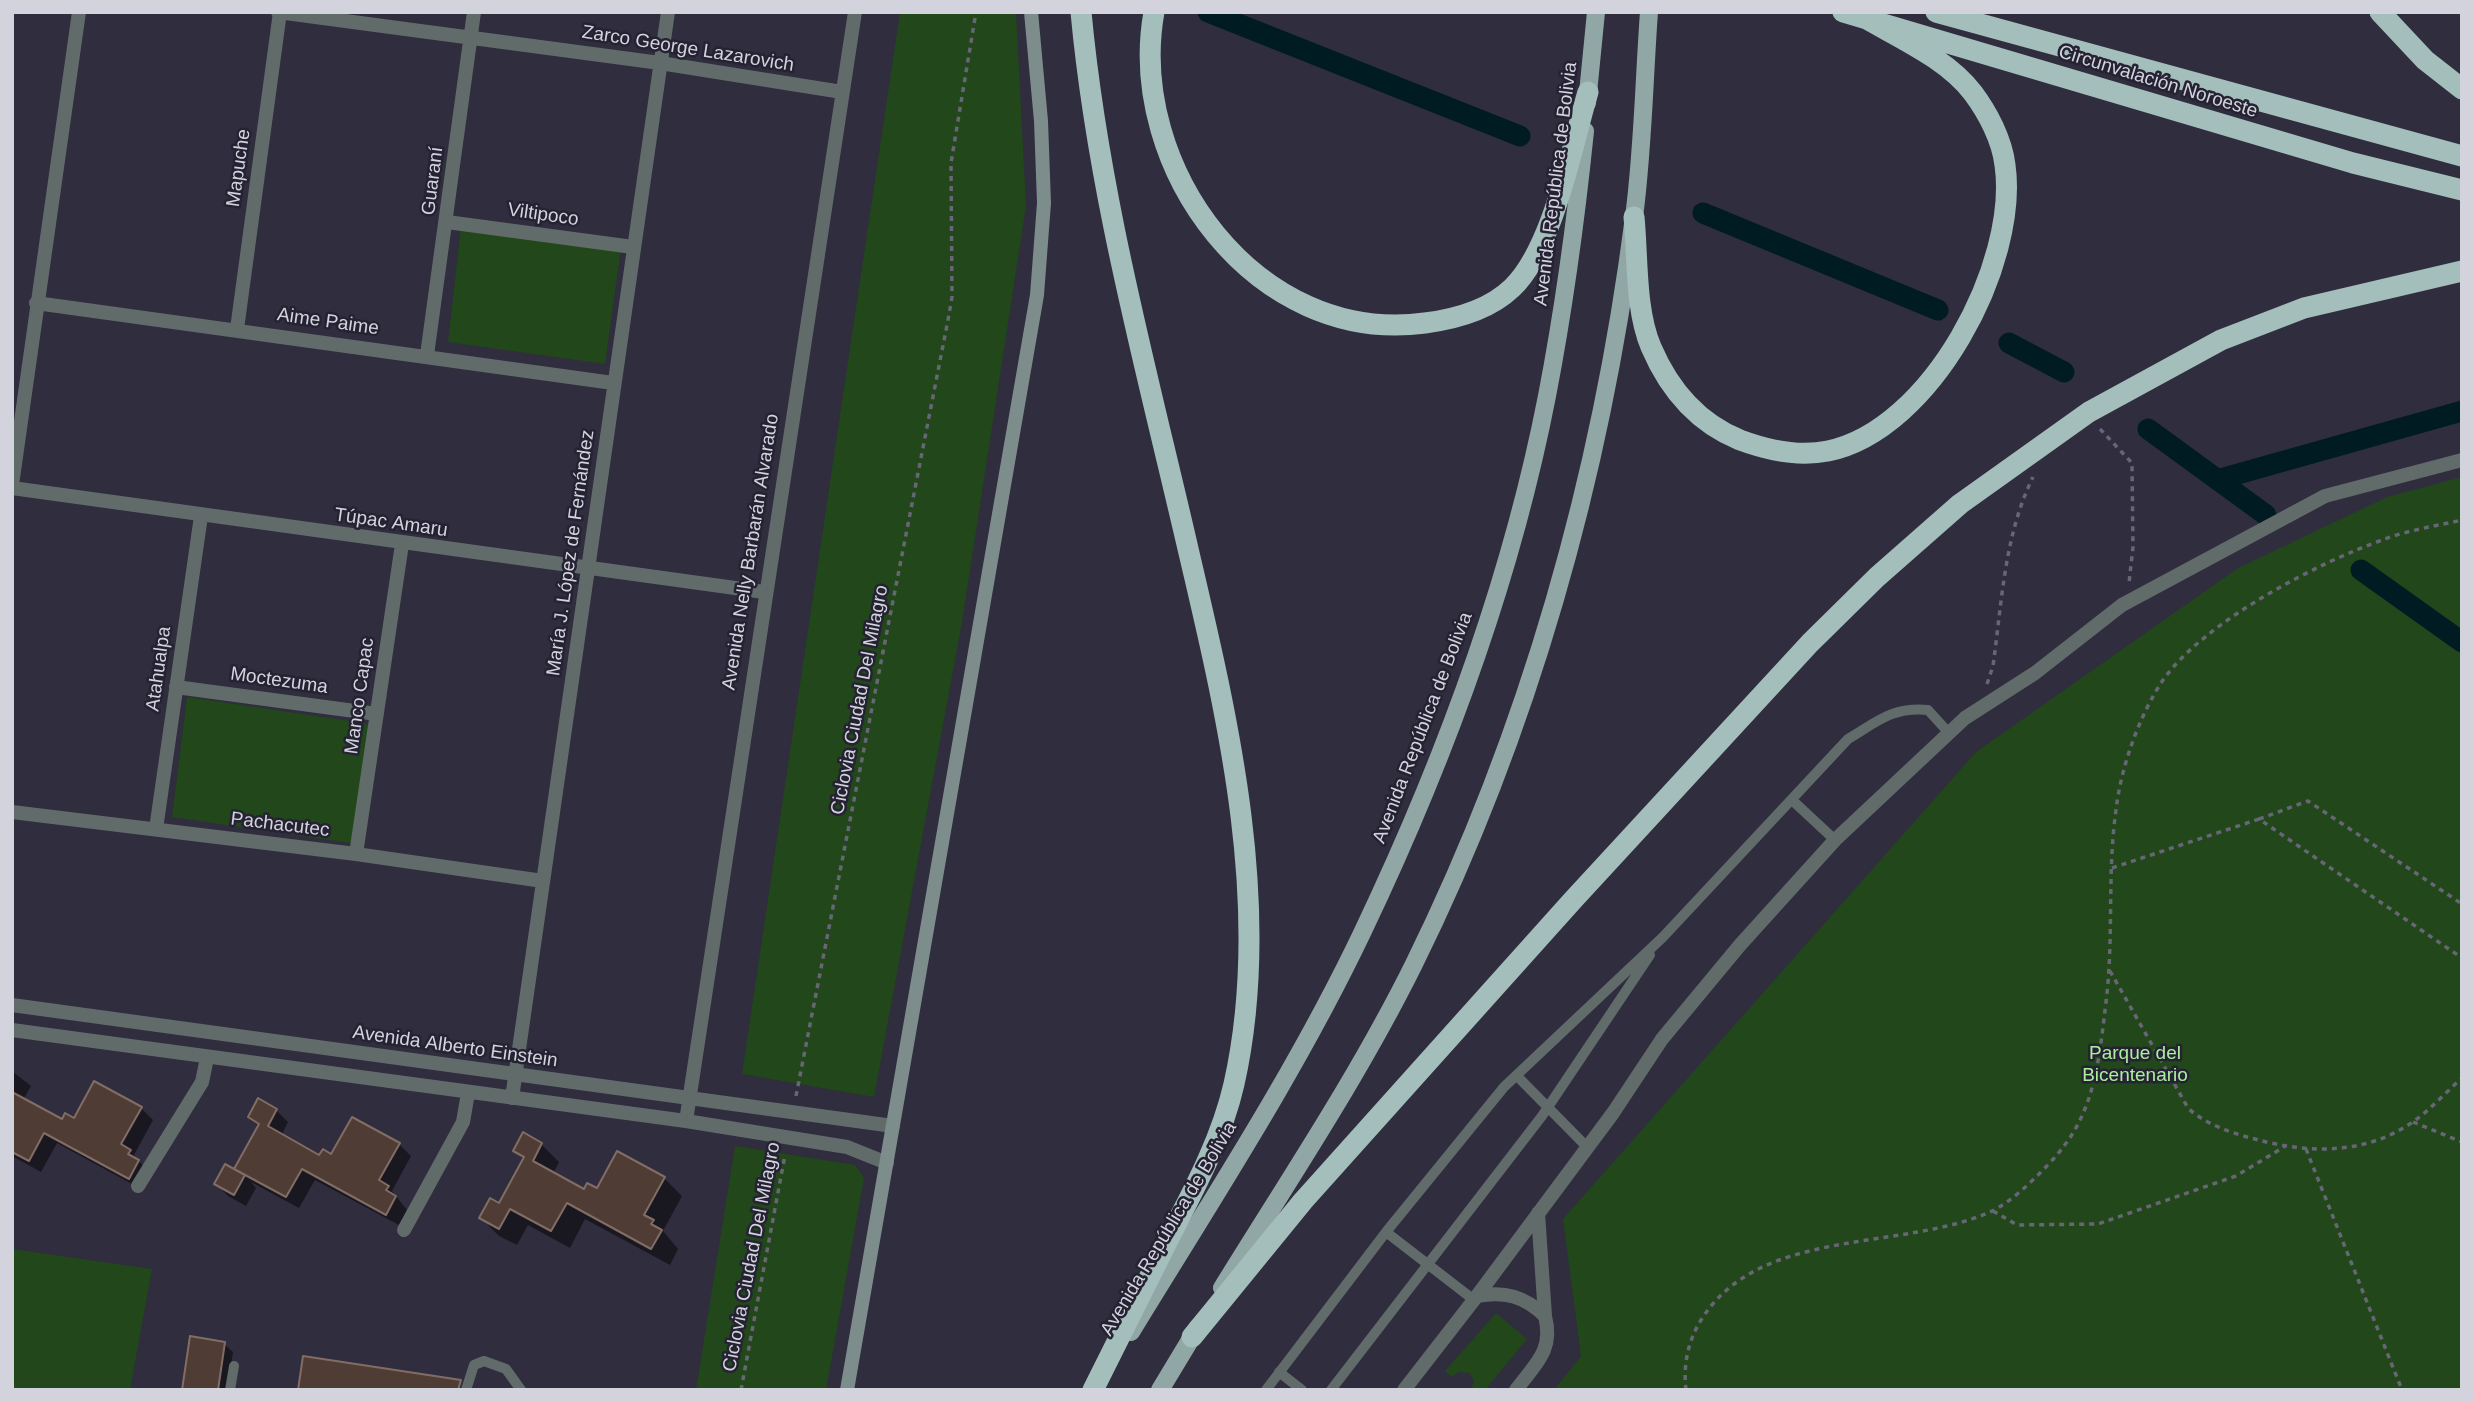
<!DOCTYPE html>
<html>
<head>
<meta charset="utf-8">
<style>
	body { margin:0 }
	#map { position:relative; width:2474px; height:1402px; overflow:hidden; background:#2f2d3e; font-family:Arial,sans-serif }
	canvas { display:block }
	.frame { position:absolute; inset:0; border:14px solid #d3d3dd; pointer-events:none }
</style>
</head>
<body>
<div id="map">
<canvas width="2474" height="1402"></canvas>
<div class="frame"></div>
</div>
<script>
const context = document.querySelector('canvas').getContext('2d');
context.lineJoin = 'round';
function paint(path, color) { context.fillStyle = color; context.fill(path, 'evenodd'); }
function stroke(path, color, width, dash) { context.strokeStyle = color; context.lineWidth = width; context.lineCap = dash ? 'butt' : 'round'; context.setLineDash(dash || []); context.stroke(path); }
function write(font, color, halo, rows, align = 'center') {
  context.font = font + ' Arial,sans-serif'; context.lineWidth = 5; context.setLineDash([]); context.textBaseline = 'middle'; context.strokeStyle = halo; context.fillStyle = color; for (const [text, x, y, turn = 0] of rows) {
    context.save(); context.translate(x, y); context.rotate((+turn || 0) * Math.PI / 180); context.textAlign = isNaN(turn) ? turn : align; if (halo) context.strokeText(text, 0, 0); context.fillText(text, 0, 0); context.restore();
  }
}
paint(new Path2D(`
	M900,12H1016L1026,206L962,622L874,1097L742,1074Z
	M461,227L621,248L605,364L448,342Z
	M2462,477V1390H1554L1581,1356L1563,1219L1976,752L2238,568L2387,497Z
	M187,697L370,724L357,844L172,817Z
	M735,1146L855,1165L864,1178L826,1390H696Z
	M12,1249L152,1269L130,1390H12Z
	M1496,1313L1527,1339L1485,1390H1471L1474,1381L1470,1373L1459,1372L1452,1377L1445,1371Z`), '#22471a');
paint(new Path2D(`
	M12,1071L31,1086L23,1100L62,1121L141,1108L153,1120L134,1155L150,1174L141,1189L57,1143L41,1172L12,1156Z
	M276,1110L288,1122L281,1136L320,1157L399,1144L411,1156L392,1191L407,1210L399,1225L315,1180L299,1208L251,1182L256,1188L246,1206L228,1196L216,1184L242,1174L236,1168L259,1126L250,1117Z
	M541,1144L559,1162L553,1174L585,1191L664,1178L682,1196L663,1231L678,1249L670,1265L585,1219L570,1248L528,1225L517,1245L499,1236L481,1218L500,1205L525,1160L515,1151Z
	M224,1344L233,1352L227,1390H183Z`), '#0007');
stroke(new Path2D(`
	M1208,12L1520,136
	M1703,213L1938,310
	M2009,343L2064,372
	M2148,429L2266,515
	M2220,479L2462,411
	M2361,570L2462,642`), '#001c22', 21);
const building = new Path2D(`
	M94,1081L142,1107L121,1144L131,1150L128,1154L139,1160L129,1179L44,1133L29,1161L12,1152V1092L62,1119L65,1113L74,1118Z
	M258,1098L277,1109L268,1126L319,1155L323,1149L331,1154L352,1117L400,1143L379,1180L389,1186L386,1190L396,1196L386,1215L302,1169L286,1197L234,1169L259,1124L248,1117Z
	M523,1132L542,1143L533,1161L584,1189L587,1183L597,1188L617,1151L665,1177L644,1215L654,1220L651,1224L662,1230L651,1249L567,1203L551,1231L510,1209L499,1229L479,1218L490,1198L499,1203L524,1157L513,1151Z
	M225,1164L245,1175L234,1195L214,1184Z
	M190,1336L225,1342L218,1390H182Z
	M303,1356L461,1380L458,1390H298Z`);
paint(building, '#4f3c35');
stroke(building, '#826d65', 2);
stroke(new Path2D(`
	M2100,429L2132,463L2133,547L2129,583
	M1987,684L1993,666C2002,602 2004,536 2033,477
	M2259,819L2308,801L2462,904
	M2112,868L2259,819L2462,958
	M2110,971L2188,1108C2205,1124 2231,1133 2255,1139C2308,1154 2367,1155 2414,1121C2431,1109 2446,1092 2462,1078
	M796,1096L948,320L952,297L951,163L976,12
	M2413,1122L2462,1142
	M2306,1149L2402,1390
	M1993,1211L2017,1225L2098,1224L2236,1176L2284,1147
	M741,1390L785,1155
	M1686,1390C1683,1365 1688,1341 1701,1320C1760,1226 1899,1252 1990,1212C2012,1203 2050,1165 2064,1146C2096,1105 2100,1051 2106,1002C2114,938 2107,873 2116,810C2121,767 2139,716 2163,680C2205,621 2317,563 2385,539C2409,530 2436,526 2462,520`), '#676675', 3.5, [5, 5]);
stroke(new Path2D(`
	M1792,800L1835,840
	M1517,1076L1587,1147
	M1386,1232L1474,1300
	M1279,1372L1302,1390
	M230,1390L234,1366
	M466,1390L474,1365L484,1361L506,1369L521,1390
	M1266,1390L1386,1232L1504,1087L1663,937L1848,739C1878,721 1892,707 1928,710L1949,733
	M1331,1390L1542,1116L1650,955`), '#616c6a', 10);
stroke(new Path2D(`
	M278,12L660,63L842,92
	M447,222L633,247
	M36,303L613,383
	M237,329L280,12
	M427,355L474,12
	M12,485L79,12
	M12,488L764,592
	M176,687L377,714
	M12,812L356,854L543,881
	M156,829L201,516
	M356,854L402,544
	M12,1005L893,1126
	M12,1030L686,1121L847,1147L887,1163
	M512,1098L668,12
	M686,1121L855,12
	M138,1186L202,1082L207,1058
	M404,1230L463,1122L468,1093
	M1477,1296L1613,1113L1662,1039L1740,945L1835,840L1965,718L2035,673L2122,605L2325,496L2462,460
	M1404,1390L1477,1296C1505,1291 1524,1296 1545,1316
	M1516,1390C1535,1364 1554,1351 1545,1316L1538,1213`), '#616c6a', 14);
stroke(new Path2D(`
	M847,1390L1037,295L1044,203L1041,121L1031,12`), '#7c8d8b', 14);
stroke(new Path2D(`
	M1587,103L1596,12
	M1222,1288C1288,1181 1358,1077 1414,964C1529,731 1601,475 1634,217C1643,150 1644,80 1649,12
	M1131,1332C1211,1201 1297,1070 1363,931C1444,761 1511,581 1547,396C1564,308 1576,219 1585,131
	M1160,1390L1198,1327`), '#91a7a5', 18);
stroke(new Path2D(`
	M1081,12C1098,195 1148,375 1189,553C1229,723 1273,910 1234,1084C1222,1137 1195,1188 1170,1236C1144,1287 1119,1339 1093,1390
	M1154,12C1126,168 1257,346 1425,323C1456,319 1489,310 1512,288C1553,249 1572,146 1588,92
	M1843,12L2353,163L2462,190
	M1936,12L2462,156
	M2380,12L2425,60L2462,89
	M1634,217C1638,258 1635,309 1651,347C1669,389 1698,423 1740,440C1767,450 1799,457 1828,451C1931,430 2019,264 2005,165C2002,140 1988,113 1973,93C1947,59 1901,39 1865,18
	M1192,1337L1303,1201L1573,900L1810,643L1877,577L1960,504L2089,412L2221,340L2304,308L2462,271`), '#a3bebb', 21);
write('19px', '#d3d3dd', '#252333', [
	["Zarco George Lazarovich",688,49,9],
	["Circunvalación Noroeste",2158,82,17],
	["Mapuche",239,168,-82],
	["Guaraní",433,181,-83],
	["Avenida República de Bolivia",1556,184,-83],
	["Viltipoco",543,215,8],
	["Aime Paime",328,322,8],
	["Túpac Amaru",391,523,8],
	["Avenida Nelly Barbarán Alvarado",751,552,-81],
	["María J. López de Fernández",571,553,-82],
	["Atahualpa",159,669,-82],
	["Moctezuma",279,681,8],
	["Manco Capac",360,696,-82],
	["Ciclovia Ciudad Del Milagro",860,700,-79],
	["Avenida República de Bolivia",1423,728,-69],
	["Pachacutec",280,825,7],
	["Avenida Alberto Einstein",455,1047,8],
	["Avenida República de Bolivia",1169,1229,-59],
	["Ciclovia Ciudad Del Milagro",752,1257,-79]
]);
write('19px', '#abee9e', '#252333', [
	["Parque del",2135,1054],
	["Bicentenario",2135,1076]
]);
</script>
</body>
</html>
